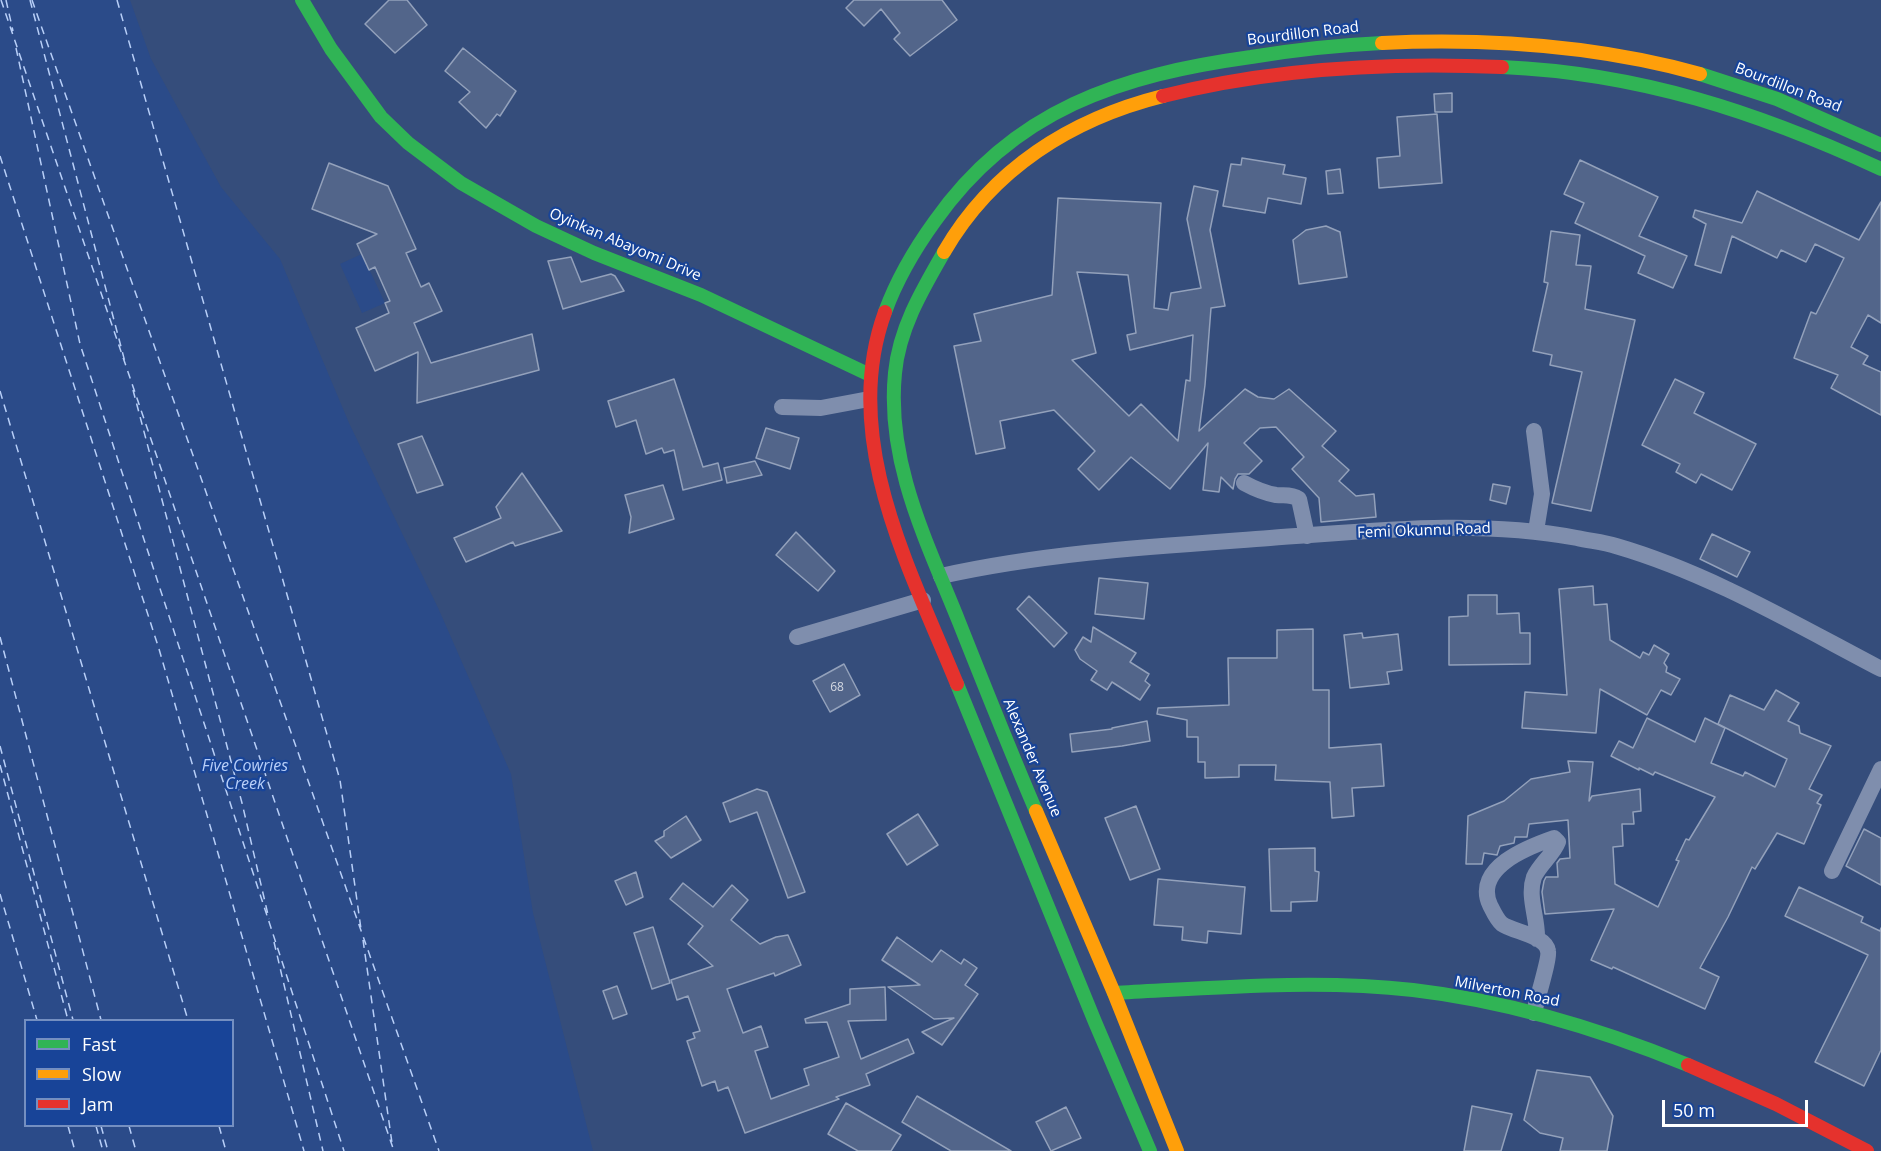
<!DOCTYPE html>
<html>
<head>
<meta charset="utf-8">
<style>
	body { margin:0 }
	#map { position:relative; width:1881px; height:1151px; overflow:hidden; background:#354d7b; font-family:"Open Sans",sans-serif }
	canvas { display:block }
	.legend { position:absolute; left:24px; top:1019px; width:210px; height:108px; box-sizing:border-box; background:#184498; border:2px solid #748fc1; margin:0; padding:8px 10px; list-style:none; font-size:18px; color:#fff }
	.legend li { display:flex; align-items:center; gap:12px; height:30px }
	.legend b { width:30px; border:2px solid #748fc1 }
	.scale { position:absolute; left:1662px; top:1100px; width:146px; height:27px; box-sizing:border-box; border:3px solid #fff; border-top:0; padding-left:8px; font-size:18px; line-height:21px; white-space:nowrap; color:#fff; -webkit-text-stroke:4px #184498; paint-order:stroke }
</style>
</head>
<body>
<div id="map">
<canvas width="1881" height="1151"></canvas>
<ul class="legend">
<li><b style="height:8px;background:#30b455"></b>Fast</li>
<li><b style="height:8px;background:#ff9f0a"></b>Slow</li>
<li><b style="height:8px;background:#e5322d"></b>Jam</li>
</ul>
<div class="scale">50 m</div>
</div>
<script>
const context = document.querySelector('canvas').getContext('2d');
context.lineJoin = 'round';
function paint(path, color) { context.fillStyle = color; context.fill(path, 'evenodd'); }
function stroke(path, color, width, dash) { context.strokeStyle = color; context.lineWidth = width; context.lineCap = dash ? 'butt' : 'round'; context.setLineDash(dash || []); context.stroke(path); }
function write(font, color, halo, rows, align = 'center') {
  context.font = font + ' "Open Sans",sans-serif'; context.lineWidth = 4.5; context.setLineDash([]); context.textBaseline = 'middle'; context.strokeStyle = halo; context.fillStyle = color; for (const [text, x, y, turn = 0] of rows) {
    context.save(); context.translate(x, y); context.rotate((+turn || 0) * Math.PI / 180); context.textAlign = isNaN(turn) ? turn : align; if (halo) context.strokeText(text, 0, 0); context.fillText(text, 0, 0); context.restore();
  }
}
paint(new Path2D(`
	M0,0H130L151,59L221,187L280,259L349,423L439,610L511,774L533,913L593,1151H0ZM232,1020V1126H26V1020Z
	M362,254L385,303L362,313L340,264Z`), '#2b4b89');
stroke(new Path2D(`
	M1,0L394,1151
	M6,0L13,31
	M30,0L125,362
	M32,0L439,1151
	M117,0L340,780L361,929
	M16,48L80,344L344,1151
	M0,156L159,649L304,1151
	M133,390L242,803L269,919
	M0,391L188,1020
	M0,637L101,1020
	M0,746L73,1020
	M0,765L68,1020
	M0,894L37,1020
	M363,940L392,1143
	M274,942L323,1151
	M68,1126L75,1151
	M96,1126L103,1151
	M101,1126L108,1151
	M129,1126L136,1151
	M219,1126L226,1151`), '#b8cff8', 1.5, [8, 6]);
const building = new Path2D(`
	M389,0H407L427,25L395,53L365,24Z
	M854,0H942L957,20L910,56L894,39L900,33L881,9L864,26L846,8Z
	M463,48L516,91L500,116L497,114L486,128L459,102L470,92L445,71Z
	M1452,93V112H1435L1434,94Z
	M1437,114L1442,183L1379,188L1377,158L1400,156L1397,117Z
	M1242,158L1285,165L1283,174L1306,178L1301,204L1268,198L1265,213L1223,206L1231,164L1241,165Z
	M1580,160L1658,197L1639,236L1687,256L1673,288L1638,273L1645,256L1575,223L1584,203L1564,194Z
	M329,163L388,186L416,249L406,253L421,287L429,283L442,311L414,323L431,363L532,334L539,370L417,403L418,352L375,371L356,328L389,313L385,303L390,301L375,267L369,270L357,244L377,234L312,209Z
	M1340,169L1343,193L1328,194L1326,171Z
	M1194,186L1218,191L1210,230L1225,306L1211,308L1205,385L1199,431L1245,389L1258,397L1274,399L1289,389L1336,431L1322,446L1349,470L1339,481L1356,496L1374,494L1376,517L1321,522L1319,498L1292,469L1304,457L1276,427L1260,428L1244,443L1262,461L1249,474H1238L1235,479L1233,489L1221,477L1219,492L1203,490L1208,443L1170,489L1131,457L1099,490L1078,469L1095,451L1054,410L1000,421L1005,448L976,454L954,346L981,341L974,314L1052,295L1058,198L1161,203L1154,308L1168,310L1171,293L1201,288L1187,219ZM1077,272L1128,275L1136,333L1127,335L1130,350L1193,335L1190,381L1186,380L1178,441L1141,404L1129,416L1072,360L1096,353Z
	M1757,191L1859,240L1881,202V323L1868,315L1851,347L1868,356L1863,364L1881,372V415L1831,388L1838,375L1794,358L1811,312L1816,314L1844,258L1815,244L1806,262L1781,250L1777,258L1732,236L1721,273L1695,265L1706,224L1693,217L1695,210L1742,223Z
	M1326,226L1340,232L1347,277L1299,284L1293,240L1306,230Z
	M1551,231L1580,235L1576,265L1591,266L1585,309L1635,320L1591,511L1552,503L1582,372L1550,365L1552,355L1533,351L1548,283L1544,282Z
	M571,257L581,282L611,274L615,276L624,291L563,309L548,261Z
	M674,379L703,467L718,463L722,480L683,490L674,450L664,453L662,448L646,454L636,420L616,427L608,401Z
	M1675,379L1704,393L1694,413L1756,444L1732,490L1701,474L1696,483L1676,472L1680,464L1642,445Z
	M766,428L799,438L790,469L756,458Z
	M422,436L443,485L417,493L398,444Z
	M755,461L762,475L727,483L724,468Z
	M522,473L562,531L515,546L513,542L466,562L454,538L501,518L496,507Z
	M1493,484L1510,487L1506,504L1490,500Z
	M663,485L674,519L629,533L631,517L625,495Z
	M796,532L835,571L818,591L776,555Z
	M1712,534L1750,552L1737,577L1700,559Z
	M1099,578L1148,583L1144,619L1095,614Z
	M1593,586L1594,605L1607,604L1610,640L1640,658L1643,652L1649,655L1654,645L1669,654L1664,663L1667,667L1666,672L1680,679L1671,695L1661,690L1647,715L1600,689L1596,733L1522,728L1525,692L1567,695L1559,589Z
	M1468,595H1497V614L1519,613L1520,633H1530V664L1449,665V617L1468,616Z
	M1029,596L1067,633L1054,647L1017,609Z
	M1093,627L1136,653L1130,662L1149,674L1145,681L1150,685L1140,700L1112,682L1107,690L1091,680L1097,671L1080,659L1075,650L1083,637L1091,642Z
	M1313,629V690H1329V748L1381,744L1384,786L1352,788L1354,816L1332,818L1330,782L1275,780L1276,765H1239V777L1205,778V762H1198V737H1187V720L1157,714L1158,708L1229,705L1228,658H1277V630Z
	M1362,633L1363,638L1398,634L1402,670L1387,672L1389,684L1350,688L1344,635Z
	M844,664L860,695L830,712L813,681Z
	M1776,690L1799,703L1788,721L1799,726L1800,733L1831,746L1809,789L1822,795L1817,803L1821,805L1804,844L1777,833L1755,869L1752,867L1728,917L1700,968L1719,977L1705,1009L1613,967L1612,969L1591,960L1614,909L1545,914L1542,892L1544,881L1546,877H1558L1557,863L1560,859L1570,858L1568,820L1529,824L1527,837H1515L1514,843L1500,846L1497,855L1484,853L1482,864H1466L1468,816L1504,801L1531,779L1570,772L1568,761L1593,762L1589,801L1592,796L1640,789L1641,811L1633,812L1634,824H1622L1623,846L1613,847L1615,884L1658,907L1679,861L1676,860L1686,839L1689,840L1715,797L1655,772L1653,775L1639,768V770L1611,756L1619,741L1633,748L1647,718L1695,742L1705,718L1725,728L1711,763L1743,776L1745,772L1775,787L1787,759L1718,724L1730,695L1764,710Z
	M1147,721L1150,741L1122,746L1072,752L1070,734L1112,729V728Z
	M757,789L767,792L805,892L788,898L757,812L730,822L723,803Z
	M1136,806L1160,869L1130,880L1105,818Z
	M918,814L938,845L907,865L887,834Z
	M686,816L701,840L671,858L655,841L664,836V831Z
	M1864,829L1881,838V885L1846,866Z
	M1315,848V871L1319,872L1317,901L1291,902V911H1271L1269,849Z
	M636,872L643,897L626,905L615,881Z
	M1158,879L1245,887L1241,934L1208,931L1207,943L1182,940L1183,927L1154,925Z
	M683,883L713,907L732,885L748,900L731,920L760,944L776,937L788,935L801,965L775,976L774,973L727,989L743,1033L761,1026L768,1047L755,1051L771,1099L809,1085L804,1069L839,1057L827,1022L806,1023L805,1019L850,1004V989L885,987L886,1020L848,1021L861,1059L908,1039L914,1053L866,1074L870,1085L836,1097L839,1099L745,1133L728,1087L718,1091L715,1081L702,1086L687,1041L695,1038L693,1033L700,1031L688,996L677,1000L671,980L713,966L688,944L703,926L670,899Z
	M1799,887L1863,917L1861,922L1880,931L1881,928V1050L1864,1086L1815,1062L1868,955L1785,916Z
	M653,927L670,983L652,989L634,933Z
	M897,937L932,962L941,950L961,964L964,959L977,968L965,985L978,994L942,1045L922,1032L954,1018L934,1019L888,987L920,985L882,960Z
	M617,986L627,1014L613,1019L603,991Z
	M1537,1070L1590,1077L1613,1116L1607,1151H1560L1563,1138L1540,1133L1524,1120Z
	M917,1096L1011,1151H951L902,1122Z
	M846,1103L901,1135L891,1151H858L828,1134Z
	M1472,1106L1512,1114L1501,1151H1464Z
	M1066,1107L1081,1138L1051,1151L1036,1122Z`);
paint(building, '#52658a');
stroke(building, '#93a1bb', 1.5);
stroke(new Path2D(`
	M782,407L821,408L869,399
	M1534,431L1542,494L1536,531
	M1244,483C1255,489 1264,493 1276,495C1285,496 1291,494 1299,499L1307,536
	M941,576C1049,552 1160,546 1270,538C1373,531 1475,519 1577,538C1590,541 1603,542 1616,546C1709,573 1795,624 1881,669
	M797,637L923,600
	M1832,871L1881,769
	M1534,1013C1536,1002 1550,958 1548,951C1546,935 1513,932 1502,924C1497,920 1493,911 1490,905C1473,868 1528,847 1554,838L1558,842C1553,855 1540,864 1534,877C1527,897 1538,918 1537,939`), '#7f8ead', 16);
stroke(new Path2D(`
	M302,0L331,49L381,117L408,143L461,183L536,226L594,253L701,295L870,375
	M1502,67C1639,73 1758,112 1881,169
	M1700,74L1777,99L1881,145
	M944,252C922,290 899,329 895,373C886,462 927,542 959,622C984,685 1009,748 1036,811
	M885,312C897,279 914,250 935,221C1014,109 1121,75 1251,57C1294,50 1338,45 1382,43
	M957,684L1095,1022L1150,1151
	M1114,993C1213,988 1314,979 1413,990C1508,1001 1600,1029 1688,1065`), '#30b455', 14);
stroke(new Path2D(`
	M1382,43C1490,38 1595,45 1700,74
	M944,252C992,169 1071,119 1163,96
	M1036,811L1114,993L1177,1151`), '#ff9f0a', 14);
stroke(new Path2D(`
	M1163,96C1273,68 1389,62 1502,67
	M885,312C839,438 910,569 957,684
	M1688,1065L1776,1104L1867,1151`), '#e5322d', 14);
write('12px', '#d4d8e2', null, [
	["68",837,688]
]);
write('15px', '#fff', '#184498', [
	["Bourdillon Road",1303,34,-7],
	["Bourdillon Road",1788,88,21],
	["Oyinkan Abayomi Drive",625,245,23],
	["Femi Okunnu Road",1424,531,-2],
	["Alexander Avenue",1032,758,67],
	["Milverton Road",1507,992,11]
]);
write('italic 16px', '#b8cff8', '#184498', [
	["Five Cowries",245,766],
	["Creek",245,784]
]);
</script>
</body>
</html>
